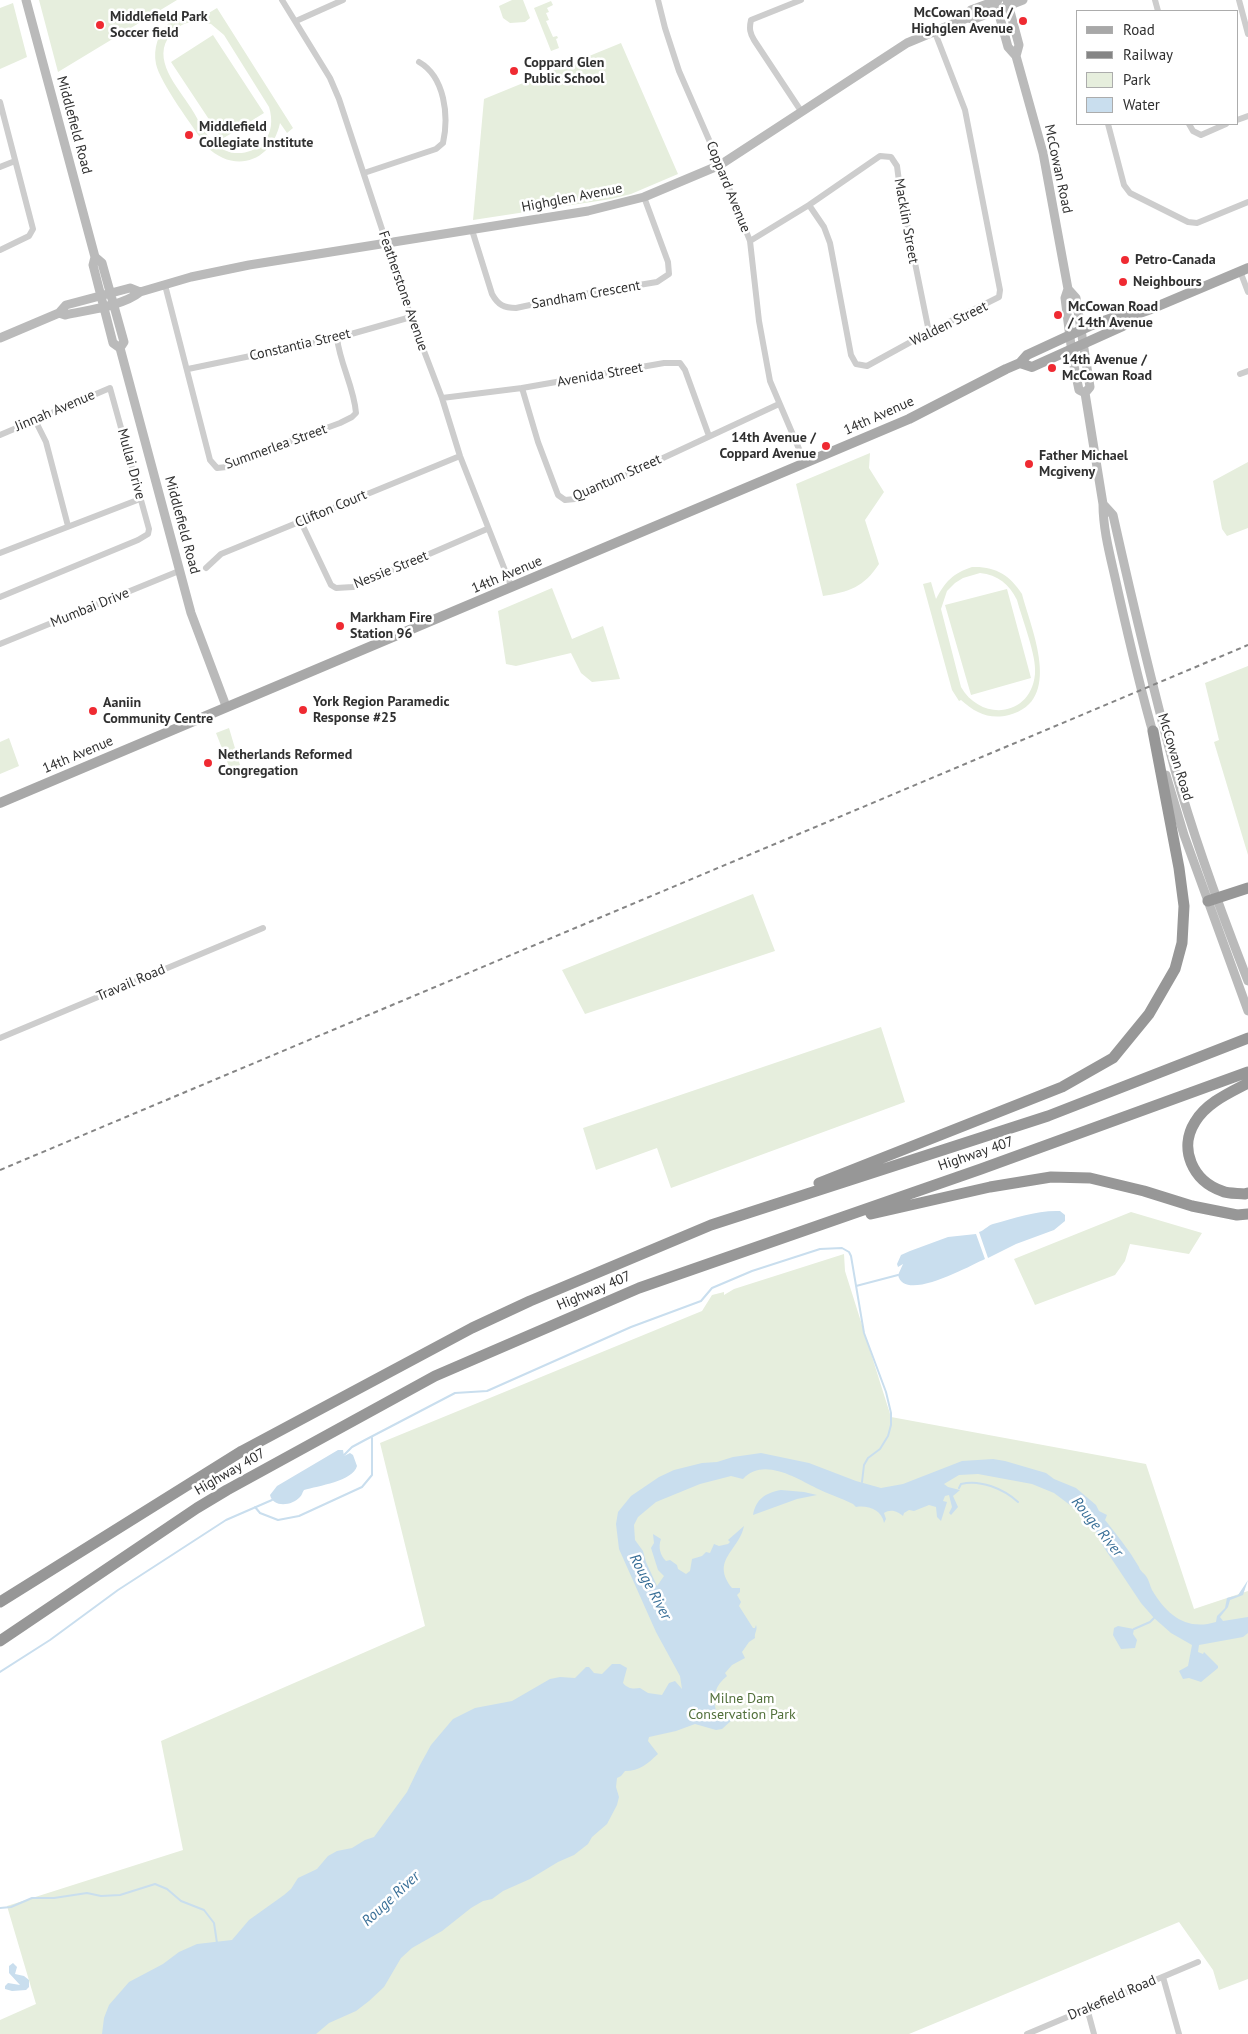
<!DOCTYPE html>
<html>
<head>
<meta charset="utf-8">
<style>
	body { margin:0 }
	#map { position:relative; width:1248px; height:2034px; overflow:hidden; background:#fff; font-family:"PT Sans",sans-serif }
	canvas { display:block }
	.legend { position:absolute; left:1076px; top:10px; width:162px; height:115px; box-sizing:border-box; background:#fff; border:1px solid #acacac; margin:0; padding:6px 9px; list-style:none; font-size:15px; color:#303030 }
	.legend li { display:flex; align-items:center; gap:10px; height:25px }
	.legend b { width:25px; border:1px solid #acacac }
</style>
</head>
<body>
<div id="map">
<canvas width="1248" height="2034"></canvas>
<ul class="legend">
<li><b style="height:6px;background:#a8a8a8"></b>Road</li>
<li><b style="height:6px;background:#858585"></b>Railway</li>
<li><b style="height:14px;background:#e6eedd"></b>Park</li>
<li><b style="height:14px;background:#c9deee"></b>Water</li>
</ul>
</div>
<script>
const context = document.querySelector('canvas').getContext('2d');
context.lineJoin = 'round';
function paint(path, color) { context.fillStyle = color; context.fill(path, 'evenodd'); }
function stroke(path, color, width, dash) { context.strokeStyle = color; context.lineWidth = width; context.lineCap = dash ? 'butt' : 'round'; context.setLineDash(dash || []); context.stroke(path); }
function write(font, color, halo, rows, align = 'center') {
  context.font = font + ' "PT Sans",sans-serif'; context.lineWidth = 5; context.setLineDash([]); context.textBaseline = 'middle'; context.strokeStyle = halo; context.fillStyle = color; for (const [text, x, y, turn = 0] of rows) {
    context.save(); context.translate(x, y); context.rotate((+turn || 0) * Math.PI / 180); context.textAlign = isNaN(turn) ? turn : align; if (halo) context.strokeText(text, 0, 0); context.fillText(text, 0, 0); context.restore();
  }
}
paint(new Path2D(`
	M39,0H177L58,72Z
	M512,0H523L530,18L525,22L510,23L503,18L499,6Z
	M551,1L553,5L547,8L549,12L546,13L549,20L546,21L553,37L557,36L558,38L556,39L559,48L551,51L534,8Z
	M13,3L27,57L0,69V8Z
	M217,8L293,128L287,133L280,123C272,161 235,175 206,146C194,128 160,83 156,64C153,49 158,32 170,22C181,14 194,11 207,14ZM197,21L211,24L224,35L269,107C273,120 272,133 263,143C253,153 237,156 224,150C209,143 200,122 191,108C178,87 150,59 171,34C178,25 187,22 197,21Z
	M213,35L264,113L222,139L171,62Z
	M621,43L678,174L631,194L611,199L473,220L484,99Z
	M870,453L869,468L884,492L865,520L879,564C864,587 849,592 823,596L796,484Z
	M1248,462V528L1227,536L1222,529L1213,481Z
	M972,567C995,566 1010,575 1022,594C1031,629 1064,701 1009,715C990,720 975,713 961,700L959,701L952,690L923,584L931,582L936,599C945,582 953,573 972,567ZM980,573C998,575 1009,584 1017,600C1022,619 1037,656 1035,674C1031,717 981,722 961,687L941,609L947,591L955,583L963,578Z
	M552,588L572,639L603,626L620,679L592,682L581,673L571,653L516,666L506,664L498,611Z
	M1007,589L1031,678L971,695L945,605Z
	M1248,666V855L1214,742L1219,740L1205,683Z
	M229,728L240,765L230,769L216,733Z
	M9,738L19,766L0,774V742Z
	M753,894L775,951L585,1014L562,970Z
	M881,1027L905,1102L671,1188L657,1148L596,1170L583,1128Z
	M1131,1212L1202,1233L1189,1254L1130,1244L1125,1261L1115,1275L1035,1305L1014,1259Z
	M844,1254L845,1271L891,1417L1146,1464L1194,1609L1248,1591V1979L1219,1990L1213,1970L1179,1922L909,2034H0V2020L36,2004L7,1906L183,1850L161,1741L425,1626L380,1443L702,1311L712,1295L724,1292V1295L734,1289Z`), '#e6eedd');
paint(new Path2D(`
	M1060,1211L1065,1215V1221L1054,1230L1016,1244L988,1258L979,1232C985,1230 987,1226 993,1224C1014,1218 1038,1210 1060,1211Z
	M976,1234L985,1259C969,1266 904,1303 898,1275L903,1264L898,1267L897,1264L901,1255L910,1251L948,1237Z
	M338,1450H343L344,1456L350,1453L353,1455L357,1466C353,1481 318,1486 304,1490C302,1493 302,1495 300,1497C292,1506 273,1508 270,1495L277,1486Z
	M761,1453L809,1463L856,1481L881,1488L903,1484L962,1461L993,1459L1005,1461L1046,1473L1054,1479L1076,1488L1096,1505L1099,1511L1107,1515L1105,1520C1117,1535 1129,1550 1139,1567C1140,1571 1144,1573 1146,1576C1149,1580 1150,1586 1152,1590C1167,1615 1186,1631 1216,1622L1217,1616L1225,1608L1227,1598L1238,1595L1248,1580L1243,1595L1230,1600L1228,1607L1220,1617L1223,1621L1248,1617V1633L1243,1637L1199,1645L1198,1652L1203,1654L1204,1652L1218,1666V1668L1201,1682L1189,1678L1183,1679L1179,1671L1188,1666L1192,1645L1171,1633L1154,1618L1141,1603L1103,1546L1096,1532L1088,1525L1086,1517L1054,1493L1032,1484L978,1474L959,1475L944,1484L948,1487L960,1490L953,1496L958,1507L951,1515L949,1513L952,1507L949,1495L945,1496L943,1501L947,1502L941,1521L937,1517L936,1507L929,1505L914,1511L909,1510L904,1513L903,1516C899,1512 891,1508 884,1513L886,1519L884,1523C882,1510 868,1505 856,1507L853,1504C841,1498 828,1494 816,1488C796,1478 763,1457 743,1479L731,1476L700,1484L656,1502L638,1517L634,1525L635,1540L643,1551L646,1562L657,1586L664,1576L658,1570L651,1548L654,1543L653,1534L661,1539C658,1547 660,1555 666,1561L670,1560L677,1565L678,1569L686,1574L690,1571L692,1559L702,1556L706,1552L710,1553L714,1544L719,1546L728,1544L730,1542L728,1540L744,1526C739,1551 710,1560 732,1588H740V1592L737,1595L741,1602L739,1606L753,1628H755L756,1625C758,1630 754,1633 755,1638L749,1642L742,1652L745,1658L732,1665L725,1673L727,1676C715,1686 712,1696 716,1711L720,1714L723,1711L726,1717L736,1716V1719H733L722,1729L716,1730L695,1724L676,1731L649,1737L648,1741L658,1754C647,1764 640,1771 625,1771L621,1776L617,1778L616,1787L619,1797L617,1805L607,1824L592,1837L588,1844L574,1855L558,1862L530,1879L503,1891L492,1899L483,1901L471,1908L442,1931L412,1948L401,1958L384,1987L369,2001L356,2011L329,2023L316,2034H102L104,2018L109,2005L129,1982L163,1964L179,1952L197,1944L232,1940L249,1920L284,1895L291,1889L298,1878L317,1869L328,1856L337,1851L352,1848L365,1840L374,1837L407,1792L420,1765L431,1745L453,1719L475,1708L512,1701L550,1679L560,1677L575,1678L586,1667H589L594,1673L602,1674L612,1664H620L627,1668L623,1683C628,1689 633,1689 640,1688L648,1693L662,1695L669,1683L675,1681L682,1689L680,1676L656,1632L619,1549L616,1524L618,1512L631,1496L659,1477L674,1470L702,1463L717,1462L733,1457Z
	M781,1490L804,1492L817,1495L797,1499L753,1515C756,1499 765,1493 781,1490Z
	M1118,1626L1134,1629L1133,1634L1137,1640L1135,1648L1121,1649L1113,1635L1114,1628Z
	M13,1963L17,1967L15,1974L24,1976L29,1980V1987L26,1990L12,1991L5,1989V1986L8,1983L20,1985L9,1973V1966Z`), '#c9deee');
stroke(new Path2D(`
	M856,1286L898,1275
	M344,1455L352,1447L365,1440L455,1393L487,1391L631,1327L701,1301L712,1288L752,1271L820,1249L842,1248L849,1252L851,1256L864,1333L886,1392L891,1413V1425L888,1436L880,1449L868,1458L864,1465L862,1482
	M959,1488L961,1484C980,1479 1004,1489 1018,1502
	M255,1507L260,1513L278,1520L299,1516L362,1487L372,1475V1438
	M1134,1629L1150,1622L1154,1618
	M0,1672L50,1640L118,1590L226,1520L272,1500
	M0,1908L11,1907L32,1898H54L87,1893L101,1896L120,1895L155,1884L167,1889L181,1901L204,1910L214,1923L217,1943`), '#c9deee', 2);
stroke(new Path2D(`
	M282,0L330,78L339,99L411,317L442,398L460,456L512,588
	M658,0L665,28L679,71L720,165L750,241L759,321L770,381L805,463
	M801,0L751,20C749,29 750,33 754,40L801,111
	M1155,0L1158,11
	M1239,0L1248,34
	M296,21L343,0
	M0,102L33,229L29,236L0,250
	M1237,120L1248,116
	M1108,124L1124,185L1130,193L1188,222L1197,223L1248,202
	M1189,124L1193,131L1201,135L1226,124
	M0,167L15,161
	M364,173L436,149L443,143C449,116 445,77 419,62
	M809,205L824,227L830,243L851,355L856,364L867,366L929,332L999,297L1000,290L965,110L934,30
	M472,230L492,294C498,305 504,308 516,308L572,296L657,282L669,274L668,262L644,197
	M750,241L809,205L880,156L891,157L897,166L900,189L929,332
	M1240,271L1248,292
	M165,285L210,460L217,468L227,467L234,462L340,423L352,417L356,413C354,387 340,364 337,338
	M188,369L337,338L411,317
	M1240,374L1248,371
	M522,388L538,442L558,495L565,500L575,499L779,404
	M442,398L522,388L664,363H680L685,370L709,436
	M35,420L46,442L68,526
	M0,435L110,388L149,529L148,534L138,540L0,597
	M301,522L331,585L336,588L353,587L487,529
	M0,553L140,499
	M206,568L221,554L460,456
	M0,644L179,571
	M0,1038L263,928
	M1163,1977L1179,2034
	M1087,2008L1094,2034
	M1027,2034L1198,1962`), '#cdcdcd', 6);
stroke(new Path2D(`
	M26,0L95,257L93,265L113,343L120,348
	M995,0L1008,47L1016,56L1043,153L1068,289L1065,298L1073,361L1079,390L1085,393L1103,504C1103,533 1112,562 1118,591C1129,640 1140,688 1154,736
	M1007,0L1019,45L1016,56
	M967,18L971,10L998,0
	M95,257L102,263L124,342L120,348L191,613L226,706
	M1068,289L1076,298L1090,387L1085,393
	M59,313L65,315C87,310 123,306 140,292L191,277L249,265L588,211L644,197L720,165L907,43L967,18L974,19L1023,0
	M0,338L59,313L66,305L130,288L140,292
	M1103,504L1113,515C1132,600 1152,685 1175,770C1195,842 1221,912 1248,981
	M1166,775L1184,835L1248,1011`), '#bababa', 9);
stroke(new Path2D(`
	M1020,363L1032,367L1123,326L1131,316
	M0,803L909,419L1006,369L1020,363L1027,355L1092,325L1118,316H1131L1151,309L1248,268`), '#a8a8a8', 10);
stroke(new Path2D(`
	M1208,901L1248,888
	M1248,1083C1229,1093 1206,1103 1195,1122C1178,1149 1193,1181 1222,1191C1228,1194 1238,1193 1245,1194L1248,1193
	M819,1183L1062,1087L1113,1058L1149,1014L1175,969L1182,943L1184,906L1179,868L1153,731
	M871,1214L990,1187L1051,1177L1090,1178L1144,1191L1192,1206L1237,1215L1248,1214
	M0,1602L242,1451L472,1328L530,1301L711,1225L1048,1116L1248,1038
	M0,1641L197,1508L227,1490L435,1376L639,1288L981,1169L1248,1072`), '#979797', 11);
stroke(new Path2D(`
	M0,1170L1248,645`), '#858585', 2, [5, 4]);
for (const [x, y, r, color] of [
	[1023,21,5,"#ef2a32"],
	[100,25,5,"#ef2a32"],
	[514,71,5,"#ef2a32"],
	[189,135,5,"#ef2a32"],
	[1125,260,5,"#ef2a32"],
	[1123,282,5,"#ef2a32"],
	[1058,315,5,"#ef2a32"],
	[1052,368,5,"#ef2a32"],
	[826,446,5,"#ef2a32"],
	[1029,464,5,"#ef2a32"],
	[340,626,5,"#ef2a32"],
	[303,710,5,"#ef2a32"],
	[93,711,5,"#ef2a32"],
	[208,763,5,"#ef2a32"]
]) { const dot = new Path2D(); dot.arc(x, y, r, 0, 2 * Math.PI); context.fillStyle = color; context.fill(dot); stroke(dot, '#fff', 2); }
write('bold 14px', '#303030', '#fff', [
	["McCowan Road /",1013,13,"right"],
	["Highglen Avenue",1013,29,"right"],
	["Middlefield Park",110,17],
	["Soccer field",110,33],
	["Coppard Glen",524,63],
	["Public School",524,79],
	["Middlefield",199,127],
	["Collegiate Institute",199,143],
	["Petro-Canada",1135,260],
	["Neighbours",1133,282],
	["McCowan Road",1068,307],
	["/ 14th Avenue",1068,323],
	["14th Avenue /",1062,360],
	["McCowan Road",1062,376],
	["14th Avenue /",816,438,"right"],
	["Coppard Avenue",816,454,"right"],
	["Father Michael",1039,456],
	["Mcgiveny",1039,472],
	["Markham Fire",350,618],
	["Station 96",350,634],
	["York Region Paramedic",313,702],
	["Response #25",313,718],
	["Aaniin",103,703],
	["Community Centre",103,719],
	["Netherlands Reformed",218,755],
	["Congregation",218,771]
], 'left');
write('14px', '#303030', '#fff', [
	["Middlefield Road",74,125,75],
	["McCowan Road",1058,169,78],
	["Coppard Avenue",728,187,68],
	["Highglen Avenue",572,198,-11],
	["Macklin Street",906,221,80],
	["Featherstone Avenue",403,291,71],
	["Sandham Crescent",586,295,-10],
	["Walden Street",949,324,-26],
	["Constantia Street",300,345,-13],
	["Avenida Street",600,375,-10],
	["Jinnah Avenue",55,411,-23],
	["14th Avenue",879,416,-24],
	["Summerlea Street",276,447,-20],
	["Mullai Drive",131,464,75],
	["Quantum Street",617,478,-24],
	["Clifton Court",331,509,-23],
	["Middlefield Road",182,525,75],
	["Nessie Street",391,570,-22],
	["14th Avenue",507,575,-23],
	["Mumbai Drive",90,608,-22],
	["14th Avenue",78,755,-23],
	["McCowan Road",1175,757,73],
	["Travail Road",131,983,-23],
	["Highway 407",976,1154,-19],
	["Highway 407",594,1291,-23],
	["Highway 407",230,1472,-30],
	["Drakefield Road",1112,1998,-23]
]);
write('14px', '#516f3a', '#fff', [
	["Milne Dam",742,1699],
	["Conservation Park",742,1715]
]);
write('italic 15px', '#396f97', '#fff', [
	["Rouge River",1097,1527,51],
	["Rouge River",650,1587,62],
	["Rouge River",391,1899,-43]
]);
</script>
</body>
</html>
